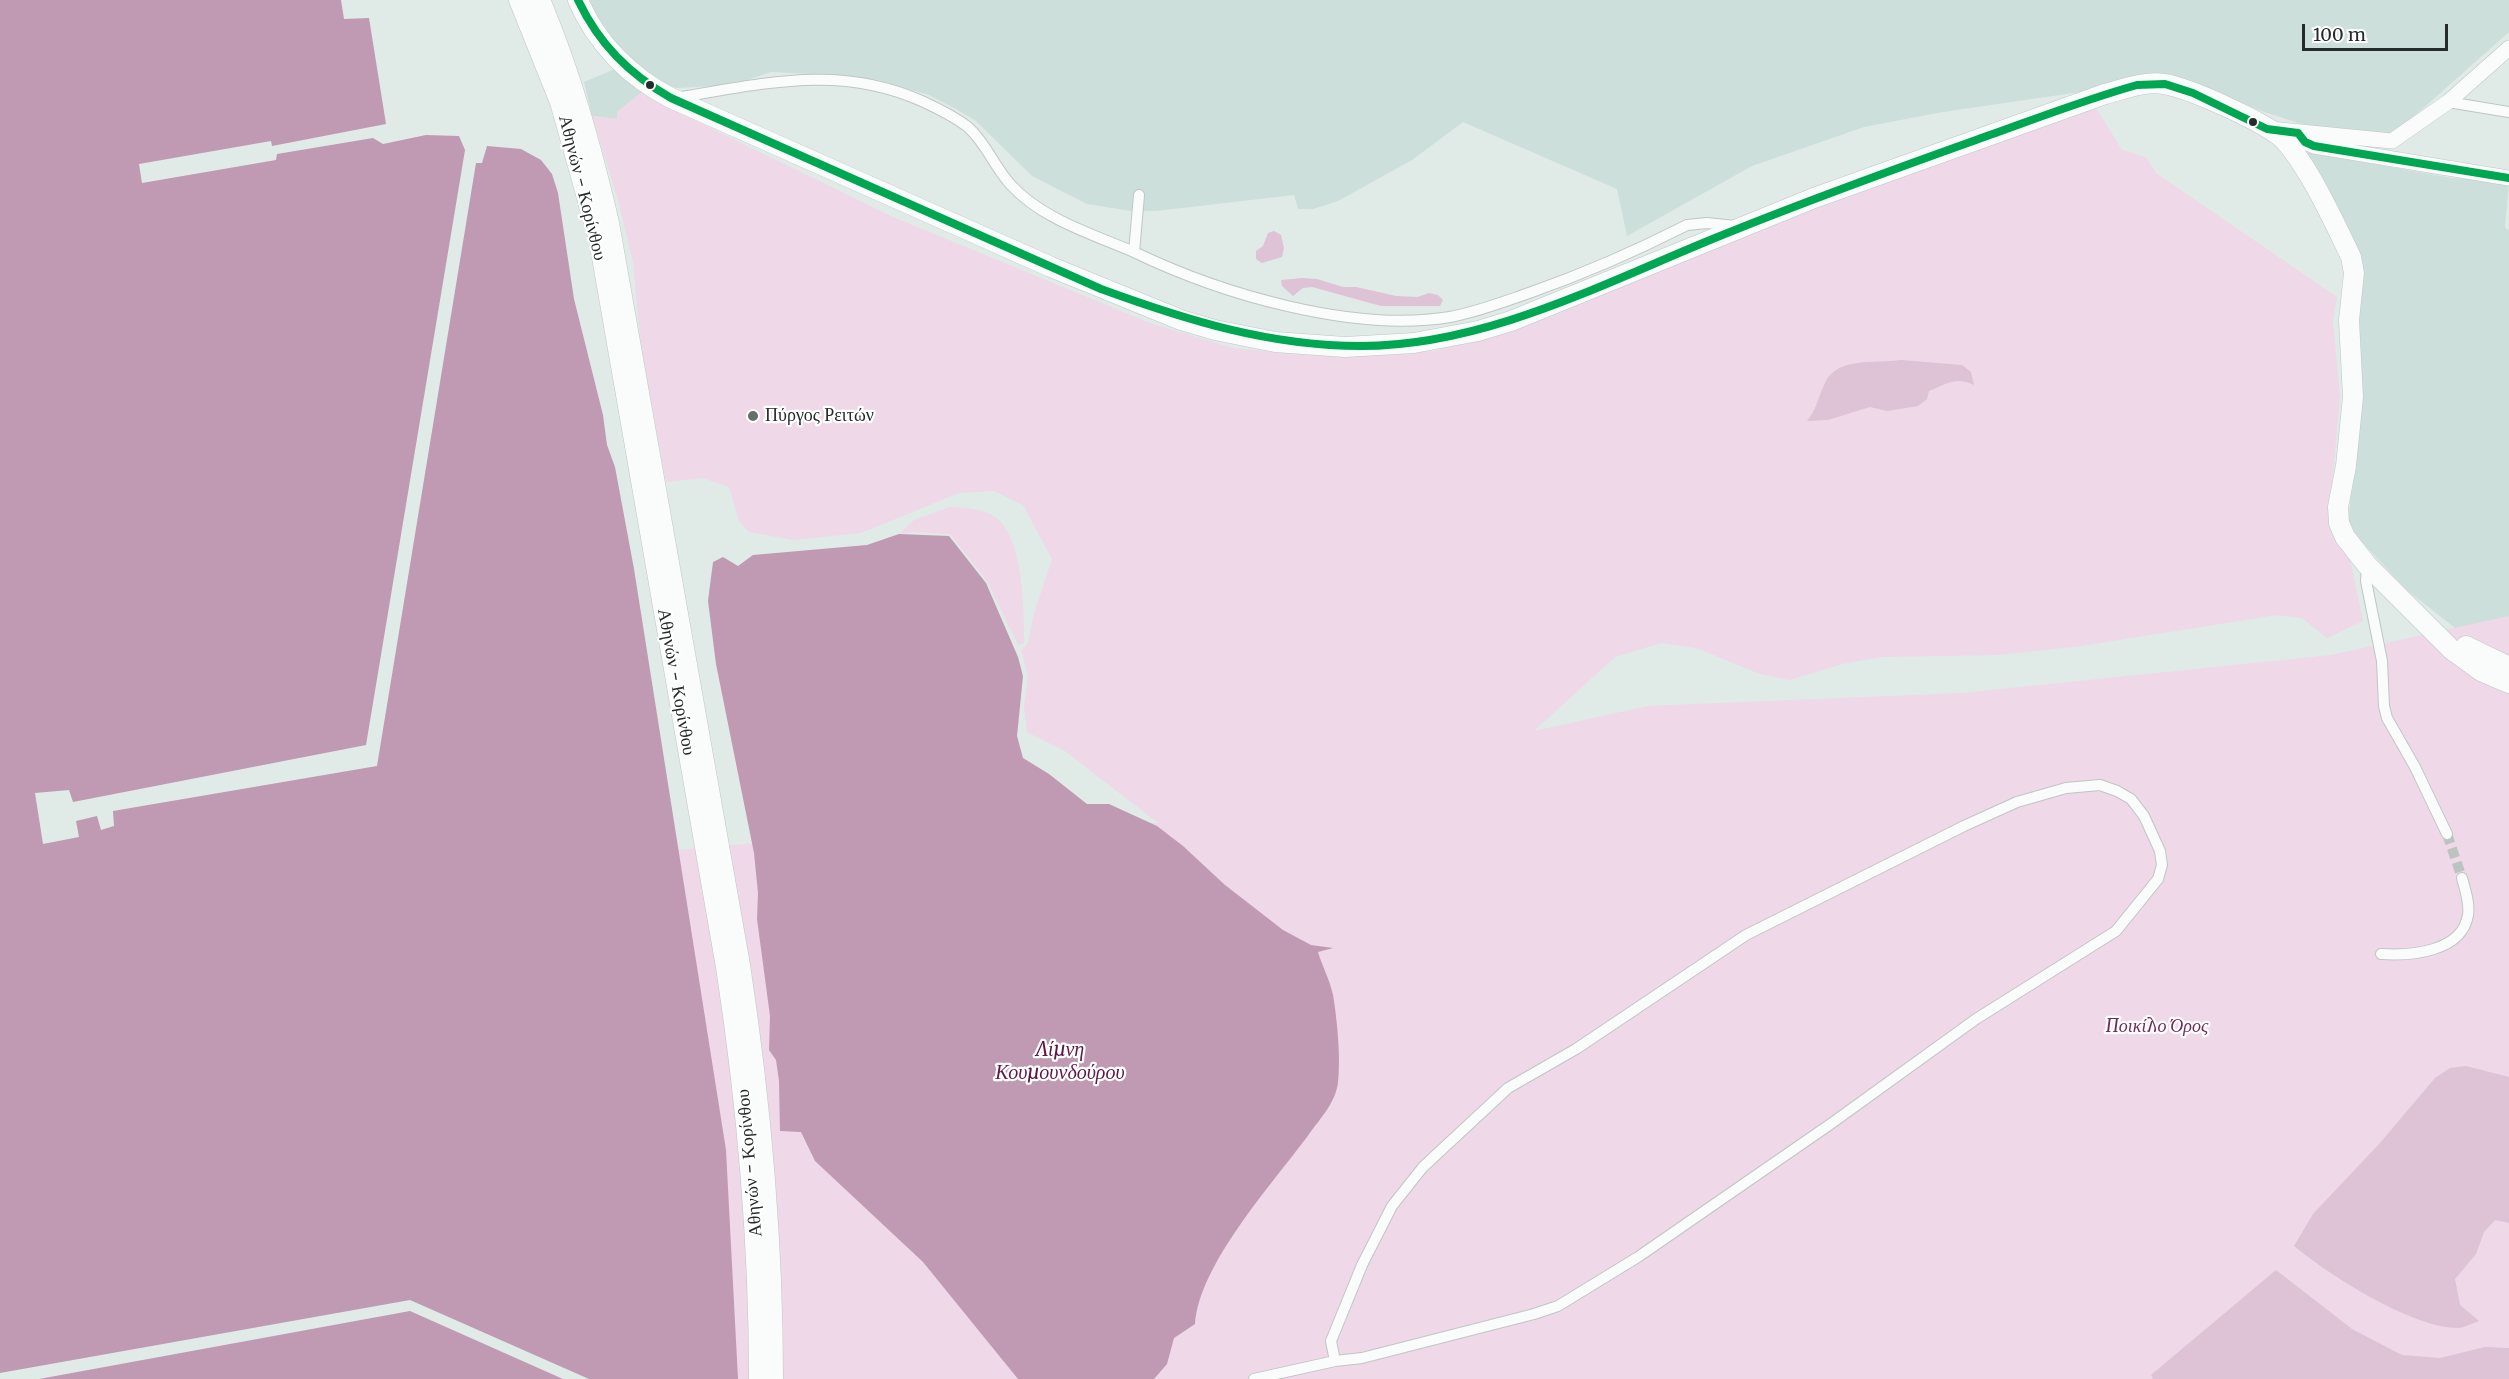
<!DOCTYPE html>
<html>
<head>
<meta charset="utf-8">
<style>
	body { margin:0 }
	#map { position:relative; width:2509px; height:1379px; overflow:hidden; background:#e0eae7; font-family:Merriweather,serif }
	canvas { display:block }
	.scale { position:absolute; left:2302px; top:24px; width:146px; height:27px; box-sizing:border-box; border:3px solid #252b29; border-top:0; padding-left:8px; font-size:18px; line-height:21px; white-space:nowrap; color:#252b29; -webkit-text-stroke:4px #fff; paint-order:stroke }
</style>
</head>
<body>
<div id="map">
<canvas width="2509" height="1379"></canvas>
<div class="scale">100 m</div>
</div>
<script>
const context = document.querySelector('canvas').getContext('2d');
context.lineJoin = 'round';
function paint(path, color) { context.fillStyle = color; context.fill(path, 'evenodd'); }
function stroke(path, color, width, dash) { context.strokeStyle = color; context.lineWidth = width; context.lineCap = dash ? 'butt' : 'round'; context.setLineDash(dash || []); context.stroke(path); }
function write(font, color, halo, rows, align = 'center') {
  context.font = font + ' Merriweather,serif'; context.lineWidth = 4.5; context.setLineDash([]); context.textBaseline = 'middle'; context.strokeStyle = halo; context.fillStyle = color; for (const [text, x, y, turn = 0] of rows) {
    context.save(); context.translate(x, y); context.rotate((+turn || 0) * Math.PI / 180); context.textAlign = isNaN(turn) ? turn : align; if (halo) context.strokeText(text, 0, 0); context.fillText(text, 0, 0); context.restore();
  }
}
paint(new Path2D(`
	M588,0H2509V32L2402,127L2388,134L2369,135L2302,124L2264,112L2173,75L2151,73L2080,92L1943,112L1864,127L1752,166L1627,236L1617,189L1463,122L1412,160L1338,201L1313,209H1298L1294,195L1156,211H1131L1087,204L1032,176L976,121L956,109L929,95L878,80L849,76L771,72L732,85L677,88L658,84L642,74L602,26Z
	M615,69L643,91L618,112L617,119L592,116L584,82Z
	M2301,151L2452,178L2509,181L2505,228L2509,230V658L2474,643L2407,590L2348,527L2356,440L2357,273Z`), '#cddfdb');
paint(new Path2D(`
	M643,91L661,104L893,217L1150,323L1233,348L1305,355L1365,356L1435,351L1509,331L1807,208L2094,105L2122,150L2146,157L2156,173L2337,297L2333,321L2340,396L2329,519L2332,535L2350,559L2363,621L2327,638L2302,618L2277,615L2081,646L1998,655L1882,657L1842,664L1790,680L1760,674L1696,648L1661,643L1615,657L1534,731L1648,706L1962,693L2331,655L2509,616V1379H609L567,860L965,824L1158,823L1065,751L1027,732L1024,707L1028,676L1021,650L1028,643L1033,617L1052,559L1023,505L994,491L959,493L861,533L794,540L749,532L739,521L729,487L703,478L666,482L641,347L633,262L617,196L592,116L617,119V112Z
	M950,507C965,508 982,508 995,517C1024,538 1024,610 1024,643L1018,645L987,581L950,534L913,532L899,534L914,520Z`), '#efd8e8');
paint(new Path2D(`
	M1274,231L1281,235L1284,248L1282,257L1262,263L1256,259V251L1263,246L1268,233Z
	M1302,278L1317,279L1343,287H1356L1396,296L1418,297L1429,293L1438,295L1443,300L1440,306H1381L1312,287L1303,288L1293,296L1282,286L1281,280Z
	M1901,360L1962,365L1971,372L1974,385C1956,376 1946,384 1929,391L1927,399L1918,406L1887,411L1870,407L1828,420L1807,421C1817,409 1818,397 1825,383C1837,356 1876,364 1901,360Z
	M2466,1066L2509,1077V1223L2495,1220L2484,1232L2476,1254L2455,1279L2460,1305L2479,1321C2473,1323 2464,1328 2458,1328C2412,1328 2329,1275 2294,1246L2313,1214L2380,1143L2435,1078L2450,1068Z
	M2276,1270L2352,1329L2402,1355L2440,1358L2485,1347L2509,1348V1379H2153L2151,1375Z`), '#dec2d5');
paint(new Path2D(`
	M0,0H341L344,19L369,18L386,124L272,146L271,141L139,164L142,183L276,160L277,154L373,138L383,144L426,135L459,136L465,150L366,745L73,802L69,790L35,793L43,844L79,837L76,821L97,816L101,830L114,826L113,811L377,766L476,163H482L487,146L521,149L541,160L552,174L558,193L574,299L603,415L607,445L615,467L634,569L726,1150L738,1379H589L410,1300L0,1373Z
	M899,534L949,536L986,583L1018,657L1023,676L1017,736L1023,758L1049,774L1087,804H1109L1157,826L1183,846L1225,885L1283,930L1311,945L1333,948L1318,952C1322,966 1330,980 1333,995C1337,1018 1341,1059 1338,1082C1336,1103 1318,1121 1307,1137C1271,1185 1199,1265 1195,1324L1174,1338L1167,1364L1154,1379H1018L923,1262L815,1161L801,1132L780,1131L779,1081L776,1060L769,1050L770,1016L757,919L758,893L754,853L716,664L708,601L713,562L723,557L738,566L753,555L867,545Z
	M410,1311L563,1379H39Z`), '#bf9ab2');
stroke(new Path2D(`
	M2447,834L2462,878`), '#bbc4c1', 10, [10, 5]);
const street = new Path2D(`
	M675,98C762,84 840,63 924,102C939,109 955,117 968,127C987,144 994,167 1011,185C1042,219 1092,234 1134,252
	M2448,102L2509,112
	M1139,195L1134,252C1221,294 1353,333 1450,317C1477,312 1503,302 1529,293C1583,274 1636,251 1687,225L1707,223L1735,226
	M2367,566L2366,581L2382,661L2384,706L2387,718L2415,767L2447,834
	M2381,954C2411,956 2462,952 2468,915C2470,903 2465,890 2462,878
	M1254,1379L1335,1361L1362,1358L1534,1314L1558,1306L1638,1257L1832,1123L1976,1019L2116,931L2158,879L2162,865L2160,851L2144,816L2131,799L2117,791L2100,785L2066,788L2017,802L1964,826L1746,935L1576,1049L1508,1088L1423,1167L1392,1206L1362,1265L1331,1341L1335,1361`);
const secondary = new Path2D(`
	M2270,129L2392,141L2448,102L2509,48
	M2298,133L2305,142L2314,146L2509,178`);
const highway = new Path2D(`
	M519,0L560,102L599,240L726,967C747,1104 759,1240 759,1379
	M540,0C571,73 591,146 609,223L740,965C761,1103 773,1239 773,1379
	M578,0C596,43 630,77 671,98L1051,267L1181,320L1215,330L1275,342L1345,347L1414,343L1478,331L1511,321L1814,198L2105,94C2124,89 2144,81 2164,84C2189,88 2268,123 2285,141C2310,169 2334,222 2351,257L2354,273L2349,320L2353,397L2346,466L2338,507L2339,523L2345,537L2367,565L2452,650L2481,671L2509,683
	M2466,646L2509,667`);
stroke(street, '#bfc6c4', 12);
stroke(secondary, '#bfc6c4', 16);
stroke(highway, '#bfc6c4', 21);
stroke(street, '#fafcfb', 10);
stroke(secondary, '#fafcfb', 15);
stroke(highway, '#fafcfb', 20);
stroke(new Path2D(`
	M578,0C599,44 629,74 671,98L1101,289C1186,320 1269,346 1361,346C1485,346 1602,284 1715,238C1801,203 1889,171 1976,140C2030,121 2083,100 2137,85L2165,84L2193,93L2267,129L2298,133
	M2298,133L2305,142L2314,146L2509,178`), '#00a651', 8);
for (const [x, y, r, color] of [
	[650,85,5,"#252b29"],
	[2253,122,5,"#252b29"],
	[753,416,6,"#666e6c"]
]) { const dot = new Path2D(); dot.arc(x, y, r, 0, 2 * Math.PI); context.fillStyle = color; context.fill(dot); stroke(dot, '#fff', 2); }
write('18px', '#252b29', '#fff', [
	["Αθηνών - Κορίνθου",582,188,76],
	["Αθηνών - Κορίνθου",676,682,80],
	["Αθηνών - Κορίνθου",750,1163,-95]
]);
write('18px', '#252b29', '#fff', [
	["Πύργος Ρειτών",765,416]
], 'left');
write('italic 18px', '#722c5b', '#fff', [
	["Ποικίλο Όρος",2157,1027]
]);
write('italic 20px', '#5c1748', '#fff', [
	["Λίμνη",1060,1050],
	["Κουμουνδούρου",1060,1073]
]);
</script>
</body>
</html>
